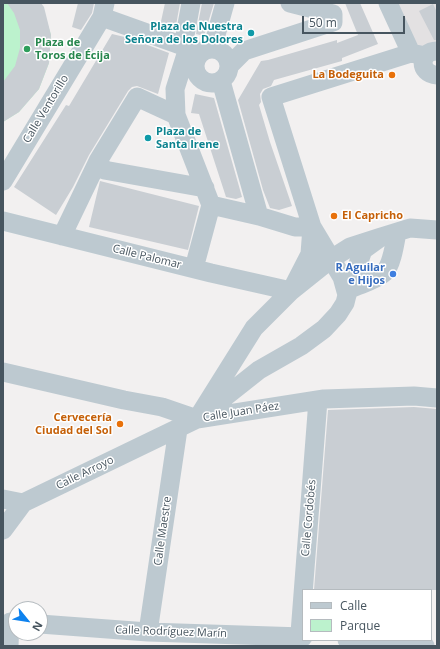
<!DOCTYPE html>
<html>
<head>
<meta charset="utf-8">
<style>
	body { margin:0 }
	#map { position:relative; width:440px; height:649px; overflow:hidden; background:#f2f0f0; font-family:"Open Sans",sans-serif }
	canvas { display:block }
	.frame { position:absolute; inset:0; border:4px solid #47555f; pointer-events:none }
	.legend { position:absolute; left:302px; top:589px; width:130px; height:52px; box-sizing:border-box; background:#fff; border:1px solid #b5bbbf; margin:0; padding:5px 7px; list-style:none; font-size:12px; color:#47555f }
	.legend li { display:flex; align-items:center; gap:8px; height:20px }
	.legend b { width:20px; border:1px solid #b5bbbf }
	.north { position:absolute; left:8px; top:601px; width:40px; height:40px; box-sizing:border-box; background:#fff; border:1px solid #b5bbbf; border-radius:50%; rotate:120deg; font-size:11px; font-weight:700; line-height:16px; text-align:center; color:#47555f }
	.north::after { content:''; display:block; margin:auto; width:14px; height:18px; background:#0e82ee; clip-path:polygon(50% 0,100% 100%,50% 72%,0 100%) }
	.scale { position:absolute; left:302px; top:16px; width:103px; height:18px; box-sizing:border-box; border:2px solid #47555f; border-top:0; padding-left:5px; font-size:12px; line-height:14px; white-space:nowrap; color:#47555f; -webkit-text-stroke:3px #fff; paint-order:stroke }
</style>
</head>
<body>
<div id="map">
<canvas width="440" height="649"></canvas>
<div class="frame"></div>
<ul class="legend">
<li><b style="height:5px;background:#bdc9d0"></b>Calle</li>
<li><b style="height:11px;background:#bcf2cd"></b>Parque</li>
</ul>
<div class="north">N</div>
<div class="scale">50 m</div>
</div>
<script>
const context = document.querySelector('canvas').getContext('2d');
context.lineJoin = 'round';
function paint(path, color) { context.fillStyle = color; context.fill(path, 'evenodd'); }
function stroke(path, color, width, dash) { context.strokeStyle = color; context.lineWidth = width; context.lineCap = dash ? 'butt' : 'round'; context.setLineDash(dash || []); context.stroke(path); }
function write(font, color, halo, rows, align = 'center') {
  context.font = font + ' "Open Sans",sans-serif'; context.lineWidth = 3; context.setLineDash([]); context.textBaseline = 'middle'; context.strokeStyle = halo; context.fillStyle = color; for (const [text, x, y, turn = 0] of rows) {
    context.save(); context.translate(x, y); context.rotate((+turn || 0) * Math.PI / 180); context.textAlign = isNaN(turn) ? turn : align; if (halo) context.strokeText(text, 0, 0); context.fillText(text, 0, 0); context.restore();
  }
}
paint(new Path2D(`
	M388,3H437V51L425,56Z`), '#e3e1e2');
paint(new Path2D(`
	M3,3H41L51,35L49,63L39,89L19,112L3,122Z`), '#bcf2cd');
paint(new Path2D(`
	M7,3H41L44,7L51,35L49,63L39,89L19,112L3,122V82L15,66L20,48V30L14,13Z
	M78,3H94L92,13L81,30L72,27Z
	M165,3H180L175,31L160,26Z
	M202,3H214L204,36L196,34Z
	M345,3H360L378,44L342,58V61L274,80L271,86L263,89L260,94L261,102L259,105L270,142L292,206L279,210L270,208L263,190L238,100L261,61L268,60L337,40V43L358,35Z
	M433,4L437,12V40H434L419,11Z
	M112,34L129,38L169,53L158,94L137,86L132,87L128,91L89,155L73,187L56,215L14,187L66,105L69,106Z
	M195,94L214,98L242,197L236,199L226,197L199,114L191,113Z
	M100,181L199,206L188,250L89,227Z
	M414,407L437,409V590H314L328,410Z`), '#c9ced3');
stroke(new Path2D(`
	M388,3L411,53L425,56
	M102,17L200,52
	M183,46L191,3
	M188,48L175,89L176,115L211,205L259,216
	M212,49L225,3
	M195 66a17 17 0 1 1 34 0a17 17 0 1 1-34 0Z
	M437,51C419,51 418,74 437,75
	M229,66L244,51L333,22V14L290,3
	M221,81L259,216L295,227H312
	M176,115L137,97L98,161L104,170L205,188
	M3,181L102,17L105,3
	M3,221L211,273L291,291L310,254L312,227
	M62,236L98,161
	M194,268L211,205
	M350,289C360,284 375,281 384,273C392,265 395,243 397,232
	M347,295L363,250L381,237L410,228L437,230
	M3,372L124,400L162,407L197,419L324,399L414,396L437,398
	M197,419L259,370L301,346L324,329L338,314L345,303L347,295L342,277L312,227L271,97L411,53
	M3,499L23,503
	M3,530L23,503L197,419L254,328L291,291L331,259L350,247L381,237
	M40,624L148,632L303,637
	M148,632L178,429
	M347,640L425,646
	M9,646L10,622
	M299,646L318,400`), '#bdc9d0', 19);
for (const [x, y, r, color] of [
	[251,33,4,"#0f9aa8"],
	[27,49,4,"#2e9e5b"],
	[392,75,4,"#e8710a"],
	[148,138,4,"#0f9aa8"],
	[334,216,4,"#e8710a"],
	[393,274,4,"#3f7fe0"],
	[120,424,4,"#e8710a"]
]) { const dot = new Path2D(); dot.arc(x, y, r, 0, 2 * Math.PI); context.fillStyle = color; context.fill(dot); stroke(dot, '#fff', 1.5); }
write('bold 11px', '#0d838f', '#fff', [
	["Plaza de Nuestra",243,27],
	["Señora de los Dolores",243,40],
	["Plaza de",156,132,"left"],
	["Santa Irene",156,145,"left"]
], 'right');
write('bold 11px', '#27864d', '#fff', [
	["Plaza de",35,43],
	["Toros de Écija",35,56]
], 'left');
write('bold 11px', '#c56008', '#fff', [
	["La Bodeguita",384,75],
	["El Capricho",342,216,"left"],
	["Cervecería",112,418],
	["Ciudad del Sol",112,431]
], 'right');
write('11px', '#47555f', '#fff', [
	["Calle Ventorillo",46,109,-59],
	["Calle Palomar",147,257,14],
	["Calle Juan Páez",241,412,-9],
	["Calle Arroyo",85,473,-26],
	["Calle Cordobés",309,518,-85],
	["Calle Maestre",163,531,-82],
	["Calle Rodríguez Marín",171,632,2]
]);
write('bold 11px', '#366cbe', '#fff', [
	["R Aguilar",385,268],
	["e Hijos",385,281]
], 'right');
</script>
</body>
</html>
